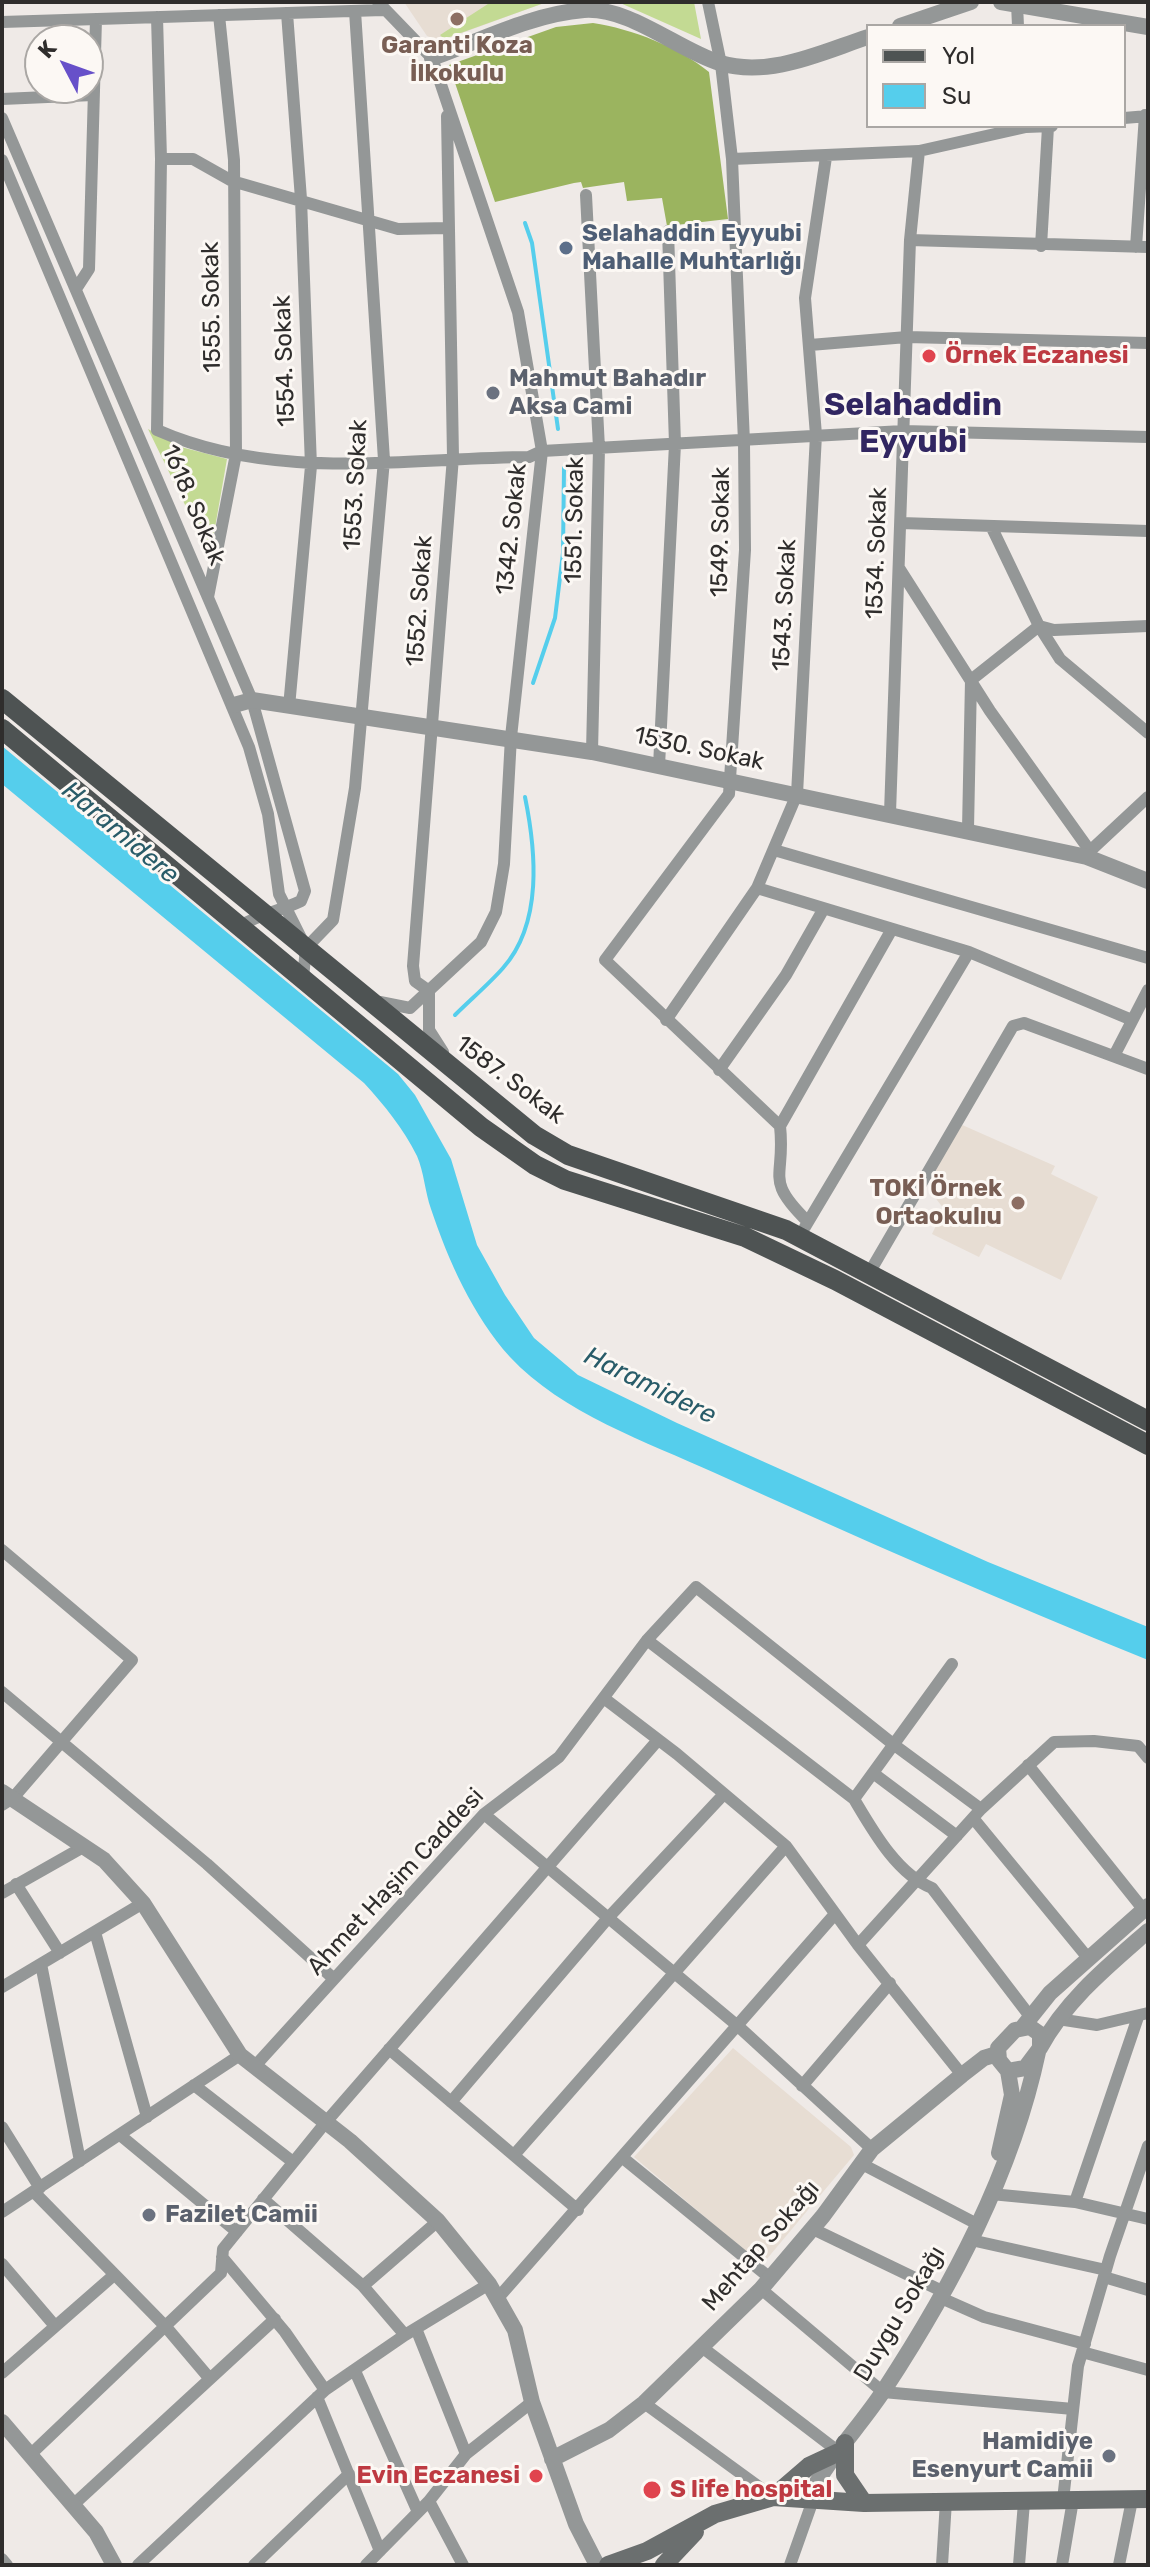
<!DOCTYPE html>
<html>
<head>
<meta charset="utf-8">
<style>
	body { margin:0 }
	#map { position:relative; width:1150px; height:2567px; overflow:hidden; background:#efeae7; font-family:Rubik,sans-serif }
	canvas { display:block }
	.frame { position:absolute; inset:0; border:4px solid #2f2d2c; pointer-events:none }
	.legend { position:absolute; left:866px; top:24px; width:260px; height:104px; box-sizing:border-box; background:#fcf8f4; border:2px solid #aaa7a4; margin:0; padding:10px 14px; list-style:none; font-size:24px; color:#2f2d2c }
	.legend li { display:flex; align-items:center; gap:16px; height:40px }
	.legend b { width:40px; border:2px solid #aaa7a4 }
	.north { position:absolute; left:24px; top:24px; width:80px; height:80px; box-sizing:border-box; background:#fcf8f4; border:2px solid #aaa7a4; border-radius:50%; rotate:311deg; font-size:22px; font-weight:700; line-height:32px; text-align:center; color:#2f2d2c }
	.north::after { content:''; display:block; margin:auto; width:28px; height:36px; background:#6750c9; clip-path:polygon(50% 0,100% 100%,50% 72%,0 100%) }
</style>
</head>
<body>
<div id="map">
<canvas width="1150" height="2567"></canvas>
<div class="frame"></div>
<ul class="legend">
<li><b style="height:10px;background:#4e5353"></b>Yol</li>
<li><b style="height:22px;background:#55ceec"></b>Su</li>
</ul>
<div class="north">K</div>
</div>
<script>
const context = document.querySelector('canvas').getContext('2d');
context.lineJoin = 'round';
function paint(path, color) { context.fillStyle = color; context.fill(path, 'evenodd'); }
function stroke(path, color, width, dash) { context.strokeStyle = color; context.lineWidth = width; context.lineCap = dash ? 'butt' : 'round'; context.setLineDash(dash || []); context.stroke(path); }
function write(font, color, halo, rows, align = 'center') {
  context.font = font + ' Rubik,sans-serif'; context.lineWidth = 6; context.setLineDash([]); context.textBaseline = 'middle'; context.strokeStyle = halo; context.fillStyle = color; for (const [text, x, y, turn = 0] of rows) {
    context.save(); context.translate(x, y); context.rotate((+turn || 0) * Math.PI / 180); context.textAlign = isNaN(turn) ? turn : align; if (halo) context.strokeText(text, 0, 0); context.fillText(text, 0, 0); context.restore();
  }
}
paint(new Path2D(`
	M404,2H547L440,41L427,36Z
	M960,1124L1055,1166L1051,1174L1098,1197L1061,1280L986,1244L979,1257L932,1234L944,1209L930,1191V1181Z
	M733,2048L851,2147L854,2155L766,2260L757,2261L634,2157Z`), '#e7ddd3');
paint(new Path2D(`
	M491,2H547L444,39L440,35Z
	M618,2H694L701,39Z
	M148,429L181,447L227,459L210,556Z`), '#c3da93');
paint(new Path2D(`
	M593,23C632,29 679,47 709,72L728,219L667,226L662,198L627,201L624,182L583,188L581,182L574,183L495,202L449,65L556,27Z`), '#9bb45f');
paint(new Path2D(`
	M2,746L398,1074L415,1095L451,1159L477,1245L505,1295L534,1338L578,1375L677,1423L988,1562L1148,1627V1660C1002,1601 858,1538 715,1473C647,1442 562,1413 510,1357C473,1316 448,1260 431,1209C425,1192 424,1172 417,1156C403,1128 385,1106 364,1083L2,784Z`), '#55ceec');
stroke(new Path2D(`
	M525,223L532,243L558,429
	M533,683L555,618L563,553L564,468
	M455,1015C470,1000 489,984 503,968C543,923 536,851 525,797`), '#55ceec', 4);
stroke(new Path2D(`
	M378,2L432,58L518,312L542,451L511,737L504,864L496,912L481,942L410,1008L380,1002
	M708,2L721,64L732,159L744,442L745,550L729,794L605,960L780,1126C786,1179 763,1178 808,1222
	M1017,4L1018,26
	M287,13L301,199L311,466L289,707
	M157,17L161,159L157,430C275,482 404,458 529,457L542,451L903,431L1148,437
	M2,22L383,10
	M2,99L93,95
	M2,118L252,700L305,891L301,901C280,911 260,914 240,926
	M1124,118L1148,116
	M161,159H193L232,181L398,229L447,228
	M732,159L919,151L1026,127L1052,126
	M2,160L249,747L268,814L279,894L306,948L303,978
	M586,195L599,448L592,752
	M910,240L1148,247
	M1041,246L1048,127
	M1136,247L1145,115
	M76,289L89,269L96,19
	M810,345L907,337L1148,343
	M901,523L1148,531
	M992,528L1039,626L1060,659L1148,733
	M899,568L990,711L1090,851L1087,857
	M208,597L236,454L234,160L219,15
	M659,766L675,444L668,231
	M890,813L910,240L919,151
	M968,829L971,680L1039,626L1054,630L1148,626
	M774,850L1148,958
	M1090,851L1148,797
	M757,888L969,952L1132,1020
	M306,948L333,920L355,788L384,460L355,11
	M429,991L415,981L413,966L453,457L447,116
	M429,991V1030L443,1052
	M666,1020L757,888L797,794L816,435L805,298L826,157
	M1115,1054L1148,990
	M719,1070L786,975L823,910
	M780,1126L892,929
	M805,1227L969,952
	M868,1275L1013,1026L1024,1023L1148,1069
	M2,1550L132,1660L13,1798L2,1805
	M647,1640L854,1799
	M952,1664L854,1799C873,1831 897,1874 932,1888L1029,2015
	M2,1692L207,1864L334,1979
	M605,1699L677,1754L786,1846L858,1945L962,2075
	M1028,1765L1143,1909
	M873,1773L957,1836
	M484,1814L739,2027L872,2149
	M973,1818L1088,1958
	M16,1884L60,1953
	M2,1893L85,1846
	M95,1932L147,2117
	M858,1945L981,1809L1054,1742L1094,1741L1138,1746L1148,1758
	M41,1964L80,2161
	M2,1987L143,1903
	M1058,2019L1097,2025L1148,2013
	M389,2049L578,2210
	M255,2066L484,1814L559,1757L647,1640L696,1587L893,1744L981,1809
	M194,2085L293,2162
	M802,2086L890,1983
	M451,2102L608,1918L724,1794
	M2,2127L40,2188
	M120,2135L237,2232
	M514,2155L786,1846
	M623,2158L770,2278
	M860,2163L979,2225
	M34,2192L166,2327L210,2379
	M991,2194L1075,2202L1148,2219
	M263,2199L363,2286L405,2335
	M1075,2202L1138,2017
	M2,2212L240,2055
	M813,2229L944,2292
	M971,2240L1106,2270
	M222,2257L285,2332L325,2390
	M2,2264L55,2326
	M1104,2277L1148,2290
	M363,2286L438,2221
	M761,2289L883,2392L1073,2409
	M498,2298L835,1914
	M941,2298L984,2317L1085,2344
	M417,2331L466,2454
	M703,2348L839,2452
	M1082,2352L1148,2370
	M355,2371L418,2512
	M2,2373L114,2275
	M317,2397L380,2551
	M644,2403L773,2497
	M31,2454L221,2273L223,2249L326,2122L658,1740
	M1063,2500L1078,2366L1110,2256L1148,2146
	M429,2501L463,2565
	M73,2505L275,2319
	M2,2559L7,2565
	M138,2565L325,2390L405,2335L489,2284
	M254,2565L349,2474
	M366,2565L429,2501L466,2454L532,2402
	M790,2565L813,2500
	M942,2565L946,2501
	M1019,2565L1024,2502
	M1062,2565L1073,2500
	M1119,2565L1132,2500`), '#949797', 12);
stroke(new Path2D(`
	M1001,2L1148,27
	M900,26L971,2
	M432,58C480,41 532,14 584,10C630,7 678,50 720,63C770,78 822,52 868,37
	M234,705L252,700L592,752L1087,857L1148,881
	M2,1792L104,1860L143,1903L240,2055L350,2141L438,2221L489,2284L515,2330L532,2402L576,2524L597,2565
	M1030,2027L1040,2034V2048L1025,2068L1008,2071L999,2060L998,2048L1015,2030Z
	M1022,2028L1050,1993L1148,1906
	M1040,2048C1066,2000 1108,1966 1148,1931
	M999,2153L1012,2095L1008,2071
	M2,2422L96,2532L114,2565
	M552,2459L609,2430L644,2403L761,2289L823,2216L872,2149L962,2075L984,2058L997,2054
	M808,2499C827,2459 860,2427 884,2390C952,2286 1012,2174 1038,2052`), '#949797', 16);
stroke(new Path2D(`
	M845,2443V2475L864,2503
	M773,2497L809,2466L839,2452
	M608,2565L647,2551L715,2514L773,2497L864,2503L1148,2499
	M664,2565L695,2532`), '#6b6f6f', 18);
stroke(new Path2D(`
	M2,699L534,1135L568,1155L786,1230L1148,1421
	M2,729L481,1127L535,1165L565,1180L745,1237L835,1280L1148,1445`), '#4e5353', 20);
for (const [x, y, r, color] of [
	[457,19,8,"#8d6e63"],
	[566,248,8,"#5c6f8a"],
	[929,356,8,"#e0444e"],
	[493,393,8,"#6b7280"],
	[1018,1203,8,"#8d6e63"],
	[149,2215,8,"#6b7280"],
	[1109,2456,8,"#6b7280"],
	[536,2476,8,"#e0444e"],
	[652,2490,10,"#e0444e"]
]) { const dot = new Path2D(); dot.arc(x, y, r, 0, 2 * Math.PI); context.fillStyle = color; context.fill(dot); stroke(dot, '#fcf8f4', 3); }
write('bold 24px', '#785e54', '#fcf8f4', [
	["Garanti Koza",457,46],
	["İlkokulu",457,74],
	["TOKİ Örnek",1002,1189,"right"],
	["Ortaokulıu",1002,1217,"right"]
]);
write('bold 24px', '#4e5e75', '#fcf8f4', [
	["Selahaddin Eyyubi",582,234],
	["Mahalle Muhtarlığı",582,262]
], 'left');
write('24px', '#2f2d2c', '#fcf8f4', [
	["1555. Sokak",212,307,-91],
	["1554. Sokak",285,361,-92],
	["1553. Sokak",356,485,-87],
	["1618. Sokak",193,505,67],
	["1551. Sokak",575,520,-89],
	["1342. Sokak",512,529,-84],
	["1549. Sokak",721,532,-89],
	["1534. Sokak",877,553,-88],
	["1552. Sokak",420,601,-86],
	["1543. Sokak",785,605,-87],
	["1530. Sokak",699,749,12],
	["1587. Sokak",510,1080,37],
	["Ahmet Haşim Caddesi",396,1882,-47],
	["Mehtap Sokağı",761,2246,-49],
	["Duygu Sokağı",900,2314,-59]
]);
write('bold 24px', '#be3a42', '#fcf8f4', [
	["Örnek Eczanesi",945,356],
	["Evin Eczanesi",520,2476,"right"],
	["S life hospital",670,2490]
], 'left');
write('bold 24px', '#5b616d', '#fcf8f4', [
	["Mahmut Bahadır",509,379],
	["Aksa Cami",509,407],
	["Fazilet Camii",165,2215],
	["Hamidiye",1093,2442,"right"],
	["Esenyurt Camii",1093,2470,"right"]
], 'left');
write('italic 26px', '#295c69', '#fcf8f4', [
	["Haramidere",120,833,40],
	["Haramidere",650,1386,26]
]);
write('bold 32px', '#312661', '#fcf8f4', [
	["Selahaddin",913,406],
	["Eyyubi",913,443]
]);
</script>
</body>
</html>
